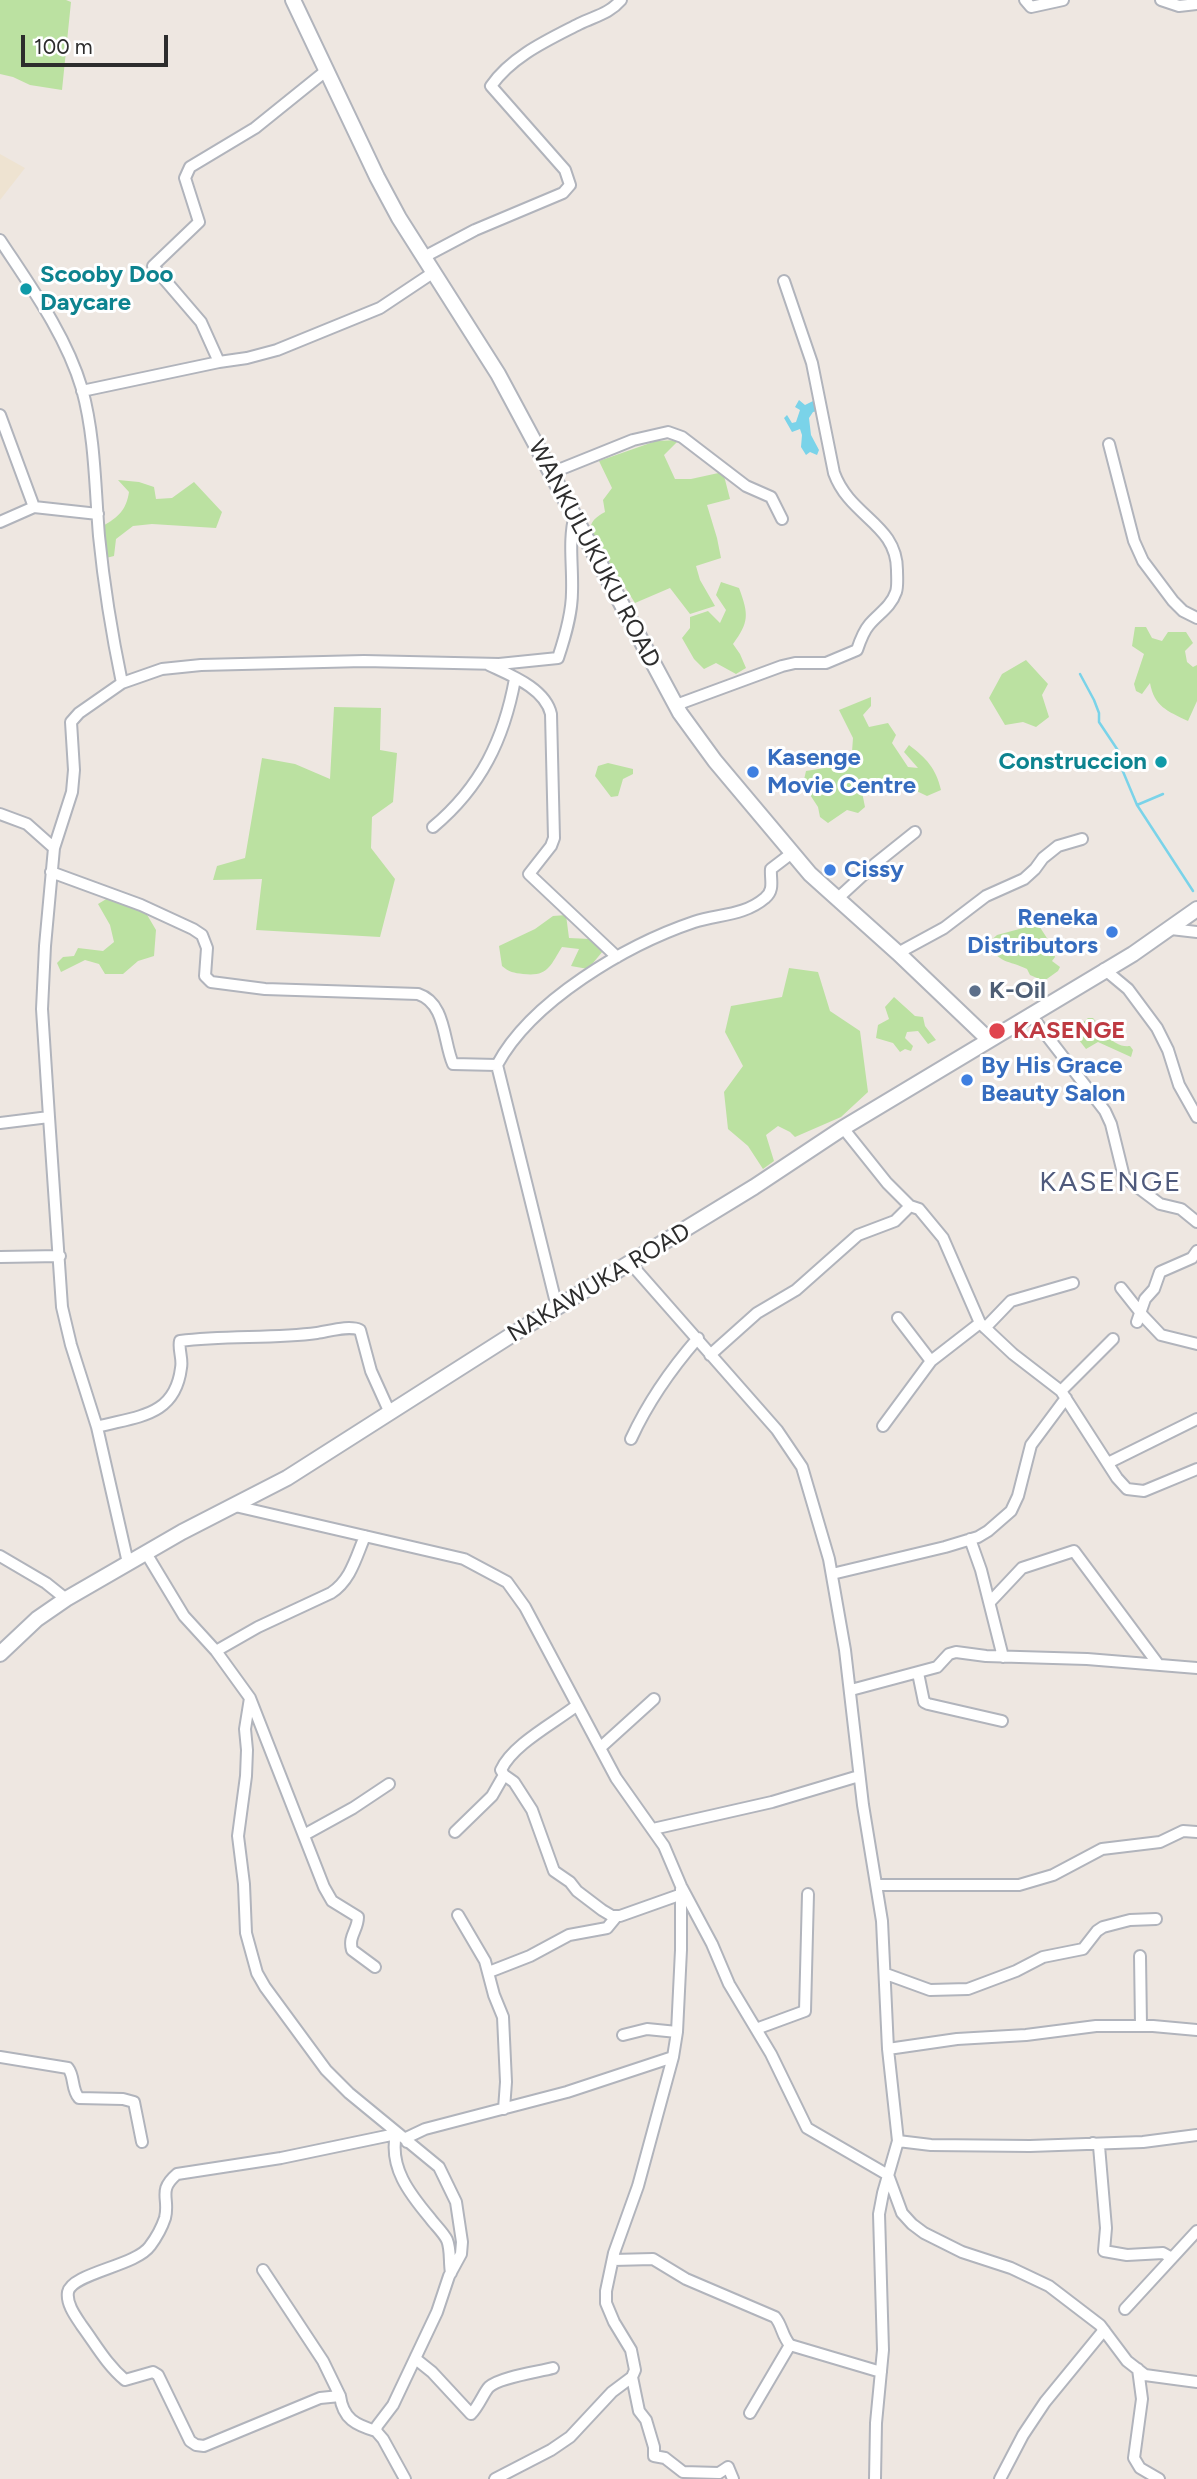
<!DOCTYPE html>
<html>
<head>
<meta charset="utf-8">
<style>
	body { margin:0 }
	#map { position:relative; width:1197px; height:2479px; overflow:hidden; background:#eee7e1; font-family:Figtree,sans-serif }
	canvas { display:block }
	.scale { position:absolute; left:21px; top:35px; width:147px; height:32px; box-sizing:border-box; border:4px solid #2d2d2d; border-top:0; padding-left:9px; font-size:21px; line-height:24px; white-space:nowrap; color:#2d2d2d; -webkit-text-stroke:5px #fff; paint-order:stroke }
</style>
</head>
<body>
<div id="map">
<canvas width="1197" height="2479"></canvas>
<div class="scale">100 m</div>
</div>
<script>
const context = document.querySelector('canvas').getContext('2d');
context.lineJoin = 'round';
function paint(path, color) { context.fillStyle = color; context.fill(path, 'evenodd'); }
function stroke(path, color, width, dash) { context.strokeStyle = color; context.lineWidth = width; context.lineCap = dash ? 'butt' : 'round'; context.setLineDash(dash || []); context.stroke(path); }
function write(font, color, halo, rows, align = 'center') {
  context.font = font + ' Figtree,sans-serif'; context.lineWidth = 6; context.setLineDash([]); context.textBaseline = 'middle'; context.strokeStyle = halo; context.fillStyle = color; for (const [text, x, y, turn = 0] of rows) {
    context.save(); context.translate(x, y); context.rotate((+turn || 0) * Math.PI / 180); context.textAlign = isNaN(turn) ? turn : align; if (halo) context.strokeText(text, 0, 0); context.fillText(text, 0, 0); context.restore();
  }
}
paint(new Path2D(`
	M0,154L25,168L0,200Z`), '#eee3d1');
paint(new Path2D(`
	M0,0H66L71,2L62,90L30,85L13,77L0,74Z
	M679,440L664,455L675,479H691L723,472L730,499L707,505L717,538L721,558L696,566L700,580L715,606L690,614L670,588L635,603L590,532C590,521 596,517 605,512L603,500L612,488L599,461L656,441Z
	M118,480L139,482L154,487L156,499L172,498L194,482L222,512L216,528L152,524L133,526L116,539L114,556L106,558L103,526C118,517 126,511 129,492Z
	M721,582L739,588C749,615 749,622 733,644L740,654L746,668L736,674L716,663L704,669L694,659L682,638L690,628V617L708,611L720,623L726,610L716,595Z
	M1135,627H1146L1152,638L1162,641L1168,632H1186L1193,643L1185,651L1187,662L1193,667L1197,665V701L1188,721C1167,711 1154,706 1150,683L1142,694L1136,691L1134,684L1144,654L1132,646Z
	M1026,660L1048,684L1042,695L1049,717L1036,727L1023,722L1005,725L989,698L1002,674Z
	M871,697V706L863,715L869,727L888,723L896,735L892,743L908,767L918,768L904,752L909,745C926,758 936,768 941,790L927,796L904,785L882,786L873,780L861,787L865,807L858,813L847,810L828,823L820,817L818,807L803,784L806,771L837,766L852,752L853,738L839,710Z
	M334,707L381,708L380,750L397,753L393,802L372,817L371,848L395,879L380,937L256,930L262,879L213,880L217,866L245,858L262,758L295,764L330,779Z
	M608,763L633,769V774L623,779L618,796L611,797L595,776L598,766Z
	M108,898L146,913L156,930L154,956L138,961L123,974H105L99,964L85,960L61,972L57,963L63,957L74,956L78,948L103,951L114,942L110,925L98,904Z
	M566,915L569,938L590,939L603,951L588,969L571,966L579,949L562,947C550,966 548,977 523,974C514,973 509,972 502,966L499,946L535,929L553,916Z
	M1038,924C1045,936 1052,943 1055,957L1052,961L1060,967L1058,971L1044,981L1030,975L1027,969C1009,960 997,964 989,942L997,935Z
	M789,968L818,972L830,1011L860,1031L868,1092L841,1117L795,1137L790,1132L778,1126L766,1135L774,1161L763,1169L748,1146L728,1129L724,1092L743,1066L725,1032L731,1006L782,997Z
	M894,997L915,1016L923,1017L925,1026L936,1040L928,1044L918,1031L907,1032L905,1038L913,1046L911,1051L905,1049L900,1052L893,1043L876,1038L878,1025L889,1019L885,1007Z
	M1088,1018H1093C1104,1030 1112,1048 1130,1046L1133,1050L1131,1057L1098,1042L1086,1049L1075,1035L1081,1024Z`), '#bbe1a1');
paint(new Path2D(`
	M799,400L805,405L815,400L822,410L813,412L809,418L811,435L819,450L817,455L810,452L806,455L801,447L802,435L800,429L792,432L784,418L787,415L792,423L796,422L800,410L795,407Z`), '#7ad3e9');
stroke(new Path2D(`
	M1080,674L1094,700L1099,713V722L1119,752V762L1137,805L1193,891
	M1137,805L1163,794`), '#7ad3e9', 2.5);
const street = new Path2D(`
	M1025,0L1031,7L1063,0
	M1161,0L1179,6L1197,4
	M0,240C31,287 66,335 82,389C95,436 95,487 99,536C104,586 112,635 122,683
	M424,257L475,230L563,193L570,185L565,170L491,86C512,56 548,40 579,24C595,16 609,14 621,0
	M219,362L201,322L153,266L199,222L185,178L190,167L255,128L327,70
	M82,391L219,362L247,358L277,350L380,308L434,272
	M0,415L34,507L98,514
	M1109,444L1134,541L1143,561L1173,601L1183,611L1197,618
	M551,473L633,440L668,432L682,437L746,486L771,497L782,519
	M0,522L34,507
	M489,665C510,675 545,688 551,714L554,838L551,846L529,874L617,957
	M676,705L782,666L795,663H826L857,650C860,641 863,632 869,625C878,614 891,607 896,592C898,586 897,577 897,570C897,524 850,517 834,473L812,363L784,281
	M0,814L27,824L54,848
	M433,827C481,787 504,739 515,679
	M51,872L141,905L193,929L202,935L207,948L205,976L211,982L265,989L418,994C446,1003 443,1041 453,1064L497,1065
	M837,899L875,864L915,832
	M1171,929L1197,932
	M898,953L944,928L986,896L1024,879L1035,869L1043,858L1058,846L1082,839
	M1104,969L1128,989L1157,1028L1168,1050L1179,1085L1197,1117
	M1030,1014L1105,1111L1111,1124L1124,1177L1160,1204L1181,1209L1197,1222
	M0,1123L49,1117
	M843,1128L887,1183L910,1206L919,1209L943,1238L980,1323L1013,1354L1061,1391L1117,1478L1127,1489L1144,1491L1197,1469
	M0,1257L60,1256
	M631,1264L777,1430L802,1467L829,1559L845,1650L863,1805L882,1921L888,2049L898,2141L883,2193L879,2214L883,2350L876,2423L875,2479
	M1121,1288L1144,1317L1161,1335L1197,1344
	M557,1307L497,1065C531,1001 626,945 694,922C718,914 744,916 765,898C775,890 770,879 771,869L792,853
	M898,1318L931,1361
	M1137,1322L1145,1299L1154,1289L1160,1272L1192,1258L1197,1251
	M985,1328L1011,1301L1073,1283
	M710,1355L757,1313L796,1290L858,1235L895,1221L910,1206
	M1061,1391L1113,1339
	M883,1426L931,1361L980,1323
	M97,1427C137,1416 175,1417 181,1368C183,1359 178,1349 180,1341C226,1335 272,1339 317,1333C330,1331 349,1325 360,1330L371,1371L390,1413
	M631,1439C648,1402 671,1369 698,1338
	M1108,1463L1197,1419
	M235,1506L464,1559L507,1582L525,1607L616,1778L664,1846L681,1886L712,1944L729,1984L771,2054L807,2128L888,2175L902,2213L912,2224L924,2233L962,2252L1011,2268L1049,2286L1100,2325L1127,2361L1145,2375L1197,2382
	M970,1539L981,1570L1003,1657
	M146,1553L184,1616L216,1651L250,1698L324,1887L332,1901L358,1917C358,1930 348,1936 352,1950L375,1967
	M0,1556L46,1583L66,1599
	M128,1563L97,1427L71,1345L62,1307L49,1117L42,1009L45,946L54,848L72,792L74,770L71,722L79,713L122,683L162,669L201,665L364,661L499,664L558,658C565,637 572,614 572,592C573,565 568,541 575,514
	M832,1574L945,1547L978,1537L988,1531L1011,1511L1018,1496L1031,1445L1066,1398
	M990,1602L1022,1568L1074,1551L1158,1664
	M216,1651L258,1627L331,1593C351,1580 356,1557 365,1536
	M918,1673L924,1702L928,1704L1002,1721
	M851,1690L937,1667L949,1654L956,1652L986,1656L1087,1659L1197,1668
	M250,1698L245,1729L247,1750L246,1776L238,1836L244,1884L246,1933L257,1973L265,1987L326,2070L349,2093L439,2167L456,2202L462,2242L461,2254L449,2276L437,2312L393,2405L377,2426L376,2431L383,2439L405,2479
	M601,1747L654,1699
	M504,1775L514,1782L532,1810L554,1871L570,1882L577,1891L602,1910L612,1916H620L682,1894
	M653,1829L772,1802L859,1776
	M455,1832L492,1796L504,1775L501,1770C512,1745 554,1723 576,1706
	M304,1835L353,1808L389,1784
	M877,1885H1019L1053,1875L1102,1849L1160,1842L1183,1831L1197,1832
	M458,1915L485,1961L494,1995L503,2017L506,2082L504,2109
	M1140,1956L1141,2025
	M489,1972L530,1956L569,1935L607,1928L616,1917
	M886,1974L930,1990L968,1989L1016,1971L1043,1957L1083,1949L1097,1931L1103,1927L1130,1920L1156,1919
	M756,2029L805,2011L808,1894
	M623,2035L647,2029L677,2032
	M888,2049L957,2039L1026,2035L1096,2026H1153L1197,2030
	M0,2057L68,2068C75,2077 71,2089 79,2098L123,2099L134,2102L142,2142
	M898,2141L931,2145L1030,2146L1143,2142L1197,2135
	M407,2142L406,2138L425,2129L567,2092L673,2057L677,2032L681,1950V1889
	M1093,2143L1099,2146L1106,2228L1104,2251L1127,2255L1163,2253L1172,2258
	M613,2260L653,2259L686,2279L775,2317C782,2325 782,2336 790,2345L881,2372
	M263,2270L323,2361L340,2396
	M1125,2309L1197,2231
	M416,2356L417,2360L432,2372L471,2414C479,2406 484,2392 489,2387C500,2377 538,2372 553,2368
	M1138,2369L1142,2399L1134,2458L1140,2468L1159,2479
	M632,2377L639,2411L646,2420L654,2447V2456L665,2458L683,2472L719,2473L728,2467L733,2479
	M750,2413L790,2345
	M376,2431C356,2425 343,2419 340,2396L320,2398L204,2446L196,2445L190,2441L158,2375L153,2372L125,2380C107,2365 96,2345 82,2326C76,2317 66,2304 68,2292C72,2273 136,2266 150,2246C156,2238 162,2227 165,2218C170,2198 157,2191 177,2174L281,2158L396,2134C389,2167 409,2193 430,2218C435,2225 443,2232 447,2240C451,2250 449,2261 451,2273
	M495,2479L551,2450L570,2437L612,2392L632,2377L635,2370L631,2350L614,2322L606,2303V2291L614,2253L638,2186L673,2057
	M1000,2479L1023,2435L1045,2402L1104,2330`);
const secondary = new Path2D(`
	M293,0L377,177L399,218L498,374L680,713L715,761L810,874L898,953L988,1039
	M0,1654L37,1619L66,1599L182,1532L287,1478L510,1336L754,1187L843,1128L1133,954L1197,909`);
stroke(street, '#b1b4bc', 14);
stroke(secondary, '#b1b4bc', 18);
stroke(street, '#fff', 10);
stroke(secondary, '#fff', 14);
for (const [x, y, r, color] of [
	[26,289,7,"#0f9aa8"],
	[1161,762,7,"#0f9aa8"],
	[753,772,7,"#3f7fe0"],
	[830,870,7,"#3f7fe0"],
	[1112,932,7,"#3f7fe0"],
	[975,991,7,"#5c6f8a"],
	[997,1031,9,"#e0444e"],
	[967,1080,7,"#3f7fe0"]
]) { const dot = new Path2D(); dot.arc(x, y, r, 0, 2 * Math.PI); context.fillStyle = color; context.fill(dot); stroke(dot, '#fff', 2.5); }
write('bold 24px', '#0d838f', '#fff', [
	["Scooby Doo",40,275],
	["Daycare",40,303],
	["Construccion",1147,762,"right"]
], 'left');
write('24px', '#2d2d2d', '#fff', [
	["WANKULUKUKU ROAD",594,554,62],
	["NAKAWUKA ROAD",599,1283,-31]
]);
write('bold 24px', '#366cbe', '#fff', [
	["Kasenge",767,758],
	["Movie Centre",767,786],
	["Cissy",844,870],
	["Reneka",1098,918,"right"],
	["Distributors",1098,946,"right"],
	["By His Grace",981,1066],
	["Beauty Salon",981,1094]
], 'left');
write('bold 24px', '#4e5e75', '#fff', [
	["K-Oil",989,991]
], 'left');
write('bold 24px', '#be3a42', '#fff', [
	["KASENGE",1013,1031]
], 'left');
context.letterSpacing = '2px';
write('28px', '#4f5a7c', '#fff', [
	["KASENGE",1111,1183]
]);
context.letterSpacing = '0px';
</script>
</body>
</html>
